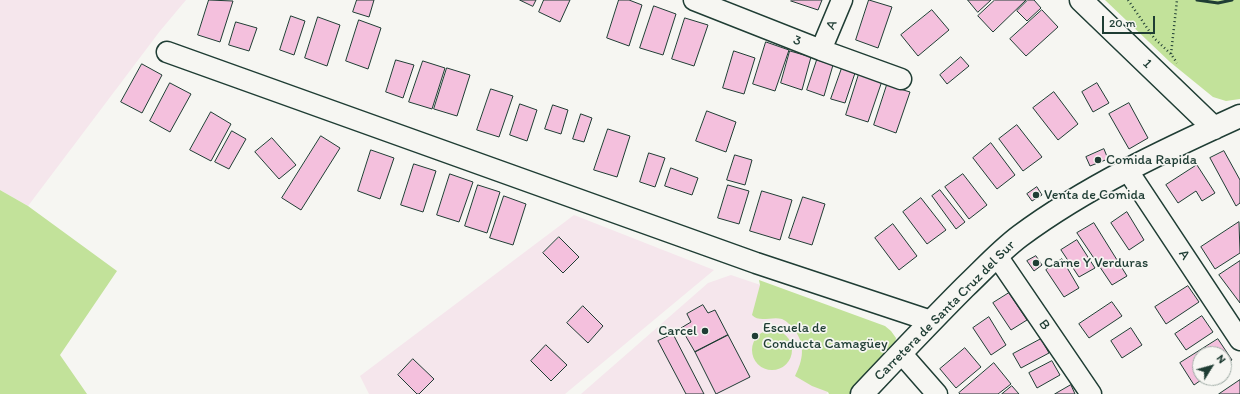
<!DOCTYPE html>
<html>
<head>
<meta charset="utf-8">
<style>
	body { margin:0 }
	#map { position:relative; width:1240px; height:394px; overflow:hidden; background:#f6f6f2; font-family:Itim,sans-serif }
	canvas { display:block }
	.north { position:absolute; left:1192px; top:346px; width:40px; height:40px; box-sizing:border-box; background:#f6f6f2; border:1px solid #a0aca6; border-radius:50%; rotate:53deg; font-size:11px; font-weight:700; line-height:16px; text-align:center; color:#1f3d34 }
	.north::after { content:''; display:block; margin:auto; width:14px; height:18px; background:#1f3d34; clip-path:polygon(50% 0,100% 100%,50% 72%,0 100%) }
	.scale { position:absolute; left:1102px; top:16px; width:53px; height:18px; box-sizing:border-box; border:2px solid #1f3d34; border-top:0; padding-left:5px; font-size:12px; line-height:14px; white-space:nowrap; color:#1f3d34; -webkit-text-stroke:3px #f6f6f2; paint-order:stroke }
</style>
</head>
<body>
<div id="map">
<canvas width="1240" height="394"></canvas>
<div class="north">N</div>
<div class="scale">20 m</div>
</div>
<script>
const context = document.querySelector('canvas').getContext('2d');
context.lineJoin = 'round';
function paint(path, color) { context.fillStyle = color; context.fill(path, 'evenodd'); }
function stroke(path, color, width, dash) { context.strokeStyle = color; context.lineWidth = width; context.lineCap = dash ? 'butt' : 'round'; context.setLineDash(dash || []); context.stroke(path); }
function write(font, color, halo, rows, align = 'center') {
  context.font = font + ' Itim,sans-serif'; context.lineWidth = 3.5; context.setLineDash([]); context.textBaseline = 'middle'; context.strokeStyle = halo; context.fillStyle = color; for (const [text, x, y, turn = 0] of rows) {
    context.save(); context.translate(x, y); context.rotate((+turn || 0) * Math.PI / 180); context.textAlign = isNaN(turn) ? turn : align; if (halo) context.strokeText(text, 0, 0); context.fillText(text, 0, 0); context.restore();
  }
}
paint(new Path2D(`
	M0,0H186L160,31L28,206L0,190Z
	M574,215L714,270L565,394H369L360,376Z
	M731,275L849,315L870,347L826,394H581L708,283Z`), '#f5e6ec');
paint(new Path2D(`
	M1105,0H1240V99L1226,101L1213,97L1170,62Z
	M0,190L28,206L117,271L60,355L87,394H0Z
	M759,280L885,326L891,331L896,338C894,356 864,381 851,394H829L828,392L812,386L795,376C803,360 806,345 794,329C791,326 787,321 782,319C772,316 759,323 752,315L760,285Z
	M752 350a20 20 0 1 1 40 0a20 20 0 1 1-40 0Z`), '#c2e29a');
const building = new Path2D(`
	M209,0L233,1L220,42L198,35Z
	M357,0H374L369,17L353,12Z
	M520,0H536L533,6Z
	M544,0H570L560,22L539,12Z
	M619,0H629L642,5L629,46L607,38Z
	M792,0H822L818,10L791,1Z
	M869,0L892,7L878,48L856,40Z
	M968,0H991L978,12Z
	M995,0H1026L993,32L978,16Z
	M1028,0H1034L1041,8L1027,21L1017,11Z
	M654,6L676,14L663,55L640,48Z
	M932,10L949,30L918,56L901,35Z
	M1042,10L1058,27L1026,56L1010,39Z
	M291,16L305,21L294,55L280,50Z
	M318,17L340,25L327,66L305,58Z
	M685,18L708,25L694,66L672,59Z
	M359,20L381,28L368,69L346,61Z
	M236,22L257,28L249,51L229,45Z
	M766,42L789,50L775,91L753,84Z
	M734,51L755,58L744,94L723,88Z
	M790,51L811,57L802,90L781,83Z
	M961,57L969,66L947,84L940,75Z
	M396,60L414,65L403,98L386,92Z
	M817,60L833,65L824,96L807,90Z
	M423,61L445,68L432,109L409,102Z
	M142,64L162,75L142,113L121,102Z
	M447,68L470,75L457,116L434,109Z
	M842,68L855,73L845,103L831,99Z
	M859,74L882,81L868,122L846,115Z
	M170,83L191,94L170,132L150,121Z
	M1097,83L1109,103L1093,112L1082,92Z
	M887,85L910,92L896,133L874,125Z
	M491,89L513,96L499,137L477,130Z
	M1054,92L1078,124L1058,140L1033,108Z
	M1129,103L1148,138L1129,149L1109,114Z
	M520,104L537,110L527,141L510,135Z
	M553,105L568,110L561,134L545,129Z
	M707,111L736,122L726,152L696,141Z
	M211,112L231,124L211,161L190,150Z
	M581,114L592,118L584,142L573,139Z
	M1017,125L1042,157L1023,171L999,139Z
	M608,129L630,136L617,177L594,170Z
	M232,131L246,139L229,169L215,162Z
	M321,136L340,148L301,210L282,198Z
	M272,138L296,165L279,179L255,152Z
	M991,143L1015,175L997,189L973,158Z
	M1104,149L1108,159L1090,166L1086,157Z
	M371,150L394,158L380,199L358,191Z
	M1224,151L1240,180V203L1236,206L1210,158Z
	M649,153L665,158L655,187L640,182Z
	M735,155L752,160L745,185L727,180Z
	M414,164L436,171L423,212L401,205Z
	M1197,165L1215,193L1202,201L1196,191L1178,203L1166,185Z
	M671,168L698,178L692,195L665,186Z
	M450,174L473,182L459,222L437,215Z
	M963,174L987,205L969,219L945,187Z
	M478,185L500,192L487,233L465,226Z
	M728,185L749,191L739,224L718,218Z
	M1037,187L1042,195L1032,201L1027,194Z
	M940,190L965,222L956,229L932,196Z
	M762,191L792,200L780,240L750,231Z
	M504,196L526,204L513,245L490,238Z
	M803,197L825,204L812,245L789,238Z
	M921,198L946,230L927,244L903,212Z
	M1127,212L1144,240L1129,250L1111,223Z
	M1239,222L1240,253L1215,269L1201,247Z
	M1094,223L1127,276L1112,285L1077,233Z
	M893,224L917,256L899,270L875,238Z
	M559,237L579,257L563,273L543,253Z
	M1077,240L1095,268L1079,277L1061,250Z
	M1036,256L1042,265L1034,271L1027,261Z
	M1062,259L1079,288L1064,297L1046,270Z
	M1240,261V303L1219,275Z
	M1188,286L1199,302L1166,324L1155,307Z
	M1009,293L1027,320L1011,330L993,303Z
	M1112,302L1122,316L1089,338L1079,324Z
	M703,305L708,313L715,310L728,335L695,352L681,328L691,322L687,314Z
	M583,306L603,326L588,343L567,323Z
	M1202,316L1213,332L1186,350L1175,334Z
	M989,317L1006,345L991,355L973,328Z
	M1131,328L1142,345L1122,358L1111,341Z
	M673,334L704,394H686L658,341Z
	M728,335L750,377L716,394L695,352Z
	M1041,339L1049,353L1021,368L1013,354Z
	M1218,339L1232,360L1224,365V354H1200V378H1204L1194,385L1180,363Z
	M546,345L567,365L551,381L531,361Z
	M965,348L981,367L956,388L940,369Z
	M413,359L434,379L419,394H417L398,375Z
	M1052,361L1060,375L1037,388L1029,373Z
	M994,363L1011,384L998,394H960L959,393Z
	M1240,380V394H1219Z
	M1071,385L1075,394H1055Z
	M1012,386L1019,394H1002Z`);
paint(building, '#f4c0dd');
stroke(building, '#1f3d34', 1);
const street = new Path2D(`
	M694,0L821,50L901,79
	M821,50L842,0
	M167,52L756,263L931,321
	M1128,171L1240,340
	M997,256L1091,394
	M901,353L937,394`);
const secondary = new Path2D(`
	M1081,0L1214,128
	M862,394C896,358 930,322 965,287C983,270 1000,251 1020,236C1086,187 1165,150 1240,116`);
stroke(street, '#1f3d34', 23);
stroke(secondary, '#1f3d34', 25);
stroke(new Path2D(`
	M1128,0L1154,38L1171,54L1177,63
	M1171,54L1177,0`), '#1f3d34', 2.5, [1, 3]);
stroke(street, '#f6f6f2', 20);
stroke(secondary, '#f6f6f2', 22);
stroke(new Path2D(`
	M1197,0L1218,3L1232,0`), '#1f3d34', 3);
for (const [x, y, r, color] of [
	[1098,160,4,"#1f3d34"],
	[1036,195,4,"#1f3d34"],
	[1036,263,4,"#1f3d34"],
	[705,331,4,"#1f3d34"],
	[755,336,4,"#1f3d34"]
]) { const dot = new Path2D(); dot.arc(x, y, r, 0, 2 * Math.PI); context.fillStyle = color; context.fill(dot); stroke(dot, '#f6f6f2', 1.5); }
write('14px', '#1f3d34', '#f6f6f2', [
	["A",832,25,-67],
	["3",797,41,21],
	["1",1147,64,44],
	["A",1184,255,56],
	["Carretera de Santa Cruz del Sur",945,311,-45],
	["B",1044,325,56]
]);
write('14px', '#1f3d34', '#f6f6f2', [
	["Comida Rapida",1106,160],
	["Venta de Comida",1044,195],
	["Carne Y Verduras",1044,263],
	["Escuela de",763,328],
	["Conducta Camagüey",763,344],
	["Carcel",697,331,"right"]
], 'left');
</script>
</body>
</html>
